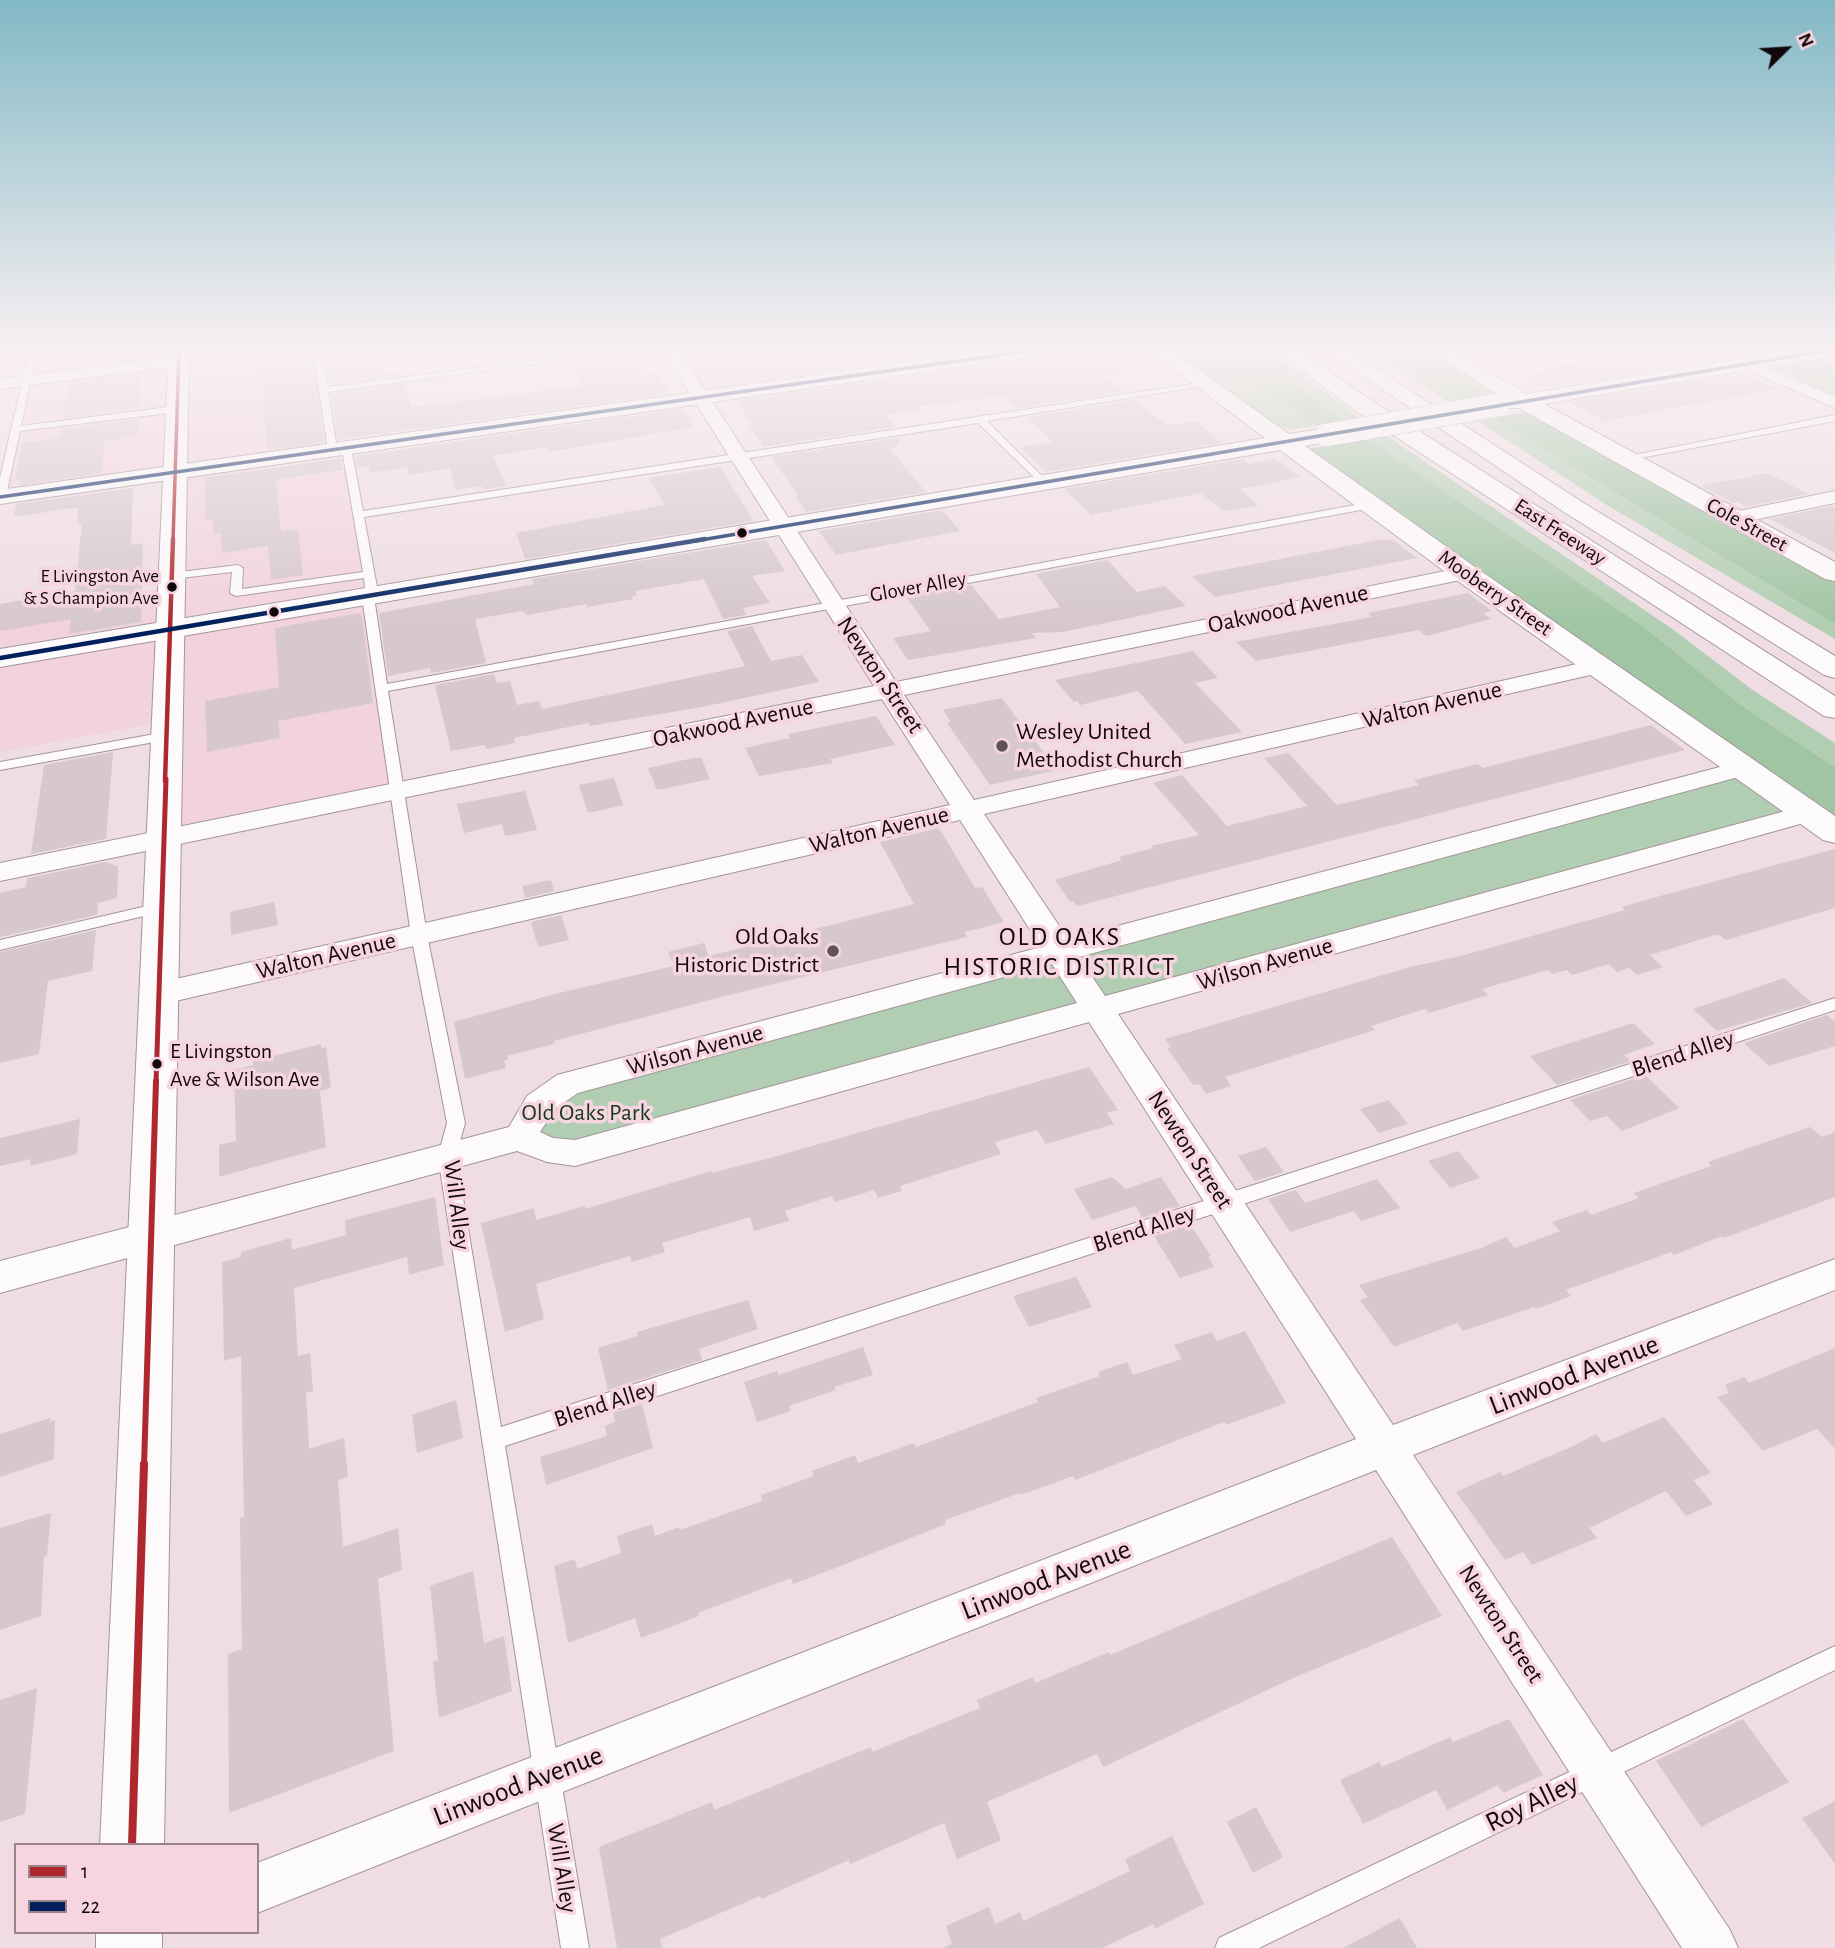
<!DOCTYPE html>
<html>
<head>
<meta charset="utf-8">
<style>
	body { margin:0 }
	#map { position:relative; width:1835px; height:1948px; overflow:hidden; background:#efdde3; font-family:"Alegreya Sans",sans-serif }
	canvas { display:block }
	.legend { position:absolute; left:14px; top:1843px; width:245px; height:91px; box-sizing:border-box; background:#f7d5e0; border:2px solid #9b838b; margin:0; padding:9px 12px; list-style:none; font-size:21px; color:#12080b }
	.legend li { display:flex; align-items:center; gap:14px; height:35px }
	.legend b { width:35px; border:2px solid #9b838b }
	.north { position:absolute; left:1751px; top:14px; width:70px; height:70px; -webkit-text-stroke:5px #f7d5e0; paint-order:stroke; rotate:66deg; font-size:19px; font-weight:700; line-height:28px; text-align:center; color:#12080b }
	.north::after { content:''; display:block; margin:auto; width:24px; height:32px; background:#12080b; clip-path:polygon(50% 0,100% 100%,50% 72%,0 100%) }
</style>
</head>
<body>
<div id="map">
<canvas width="1835" height="1948"></canvas>
<ul class="legend">
<li><b style="height:9px;background:#af272f"></b>1</li>
<li><b style="height:9px;background:#00205b"></b>22</li>
</ul>
<div class="north">N</div>
</div>
<script>
const context = document.querySelector('canvas').getContext('2d');
context.lineJoin = 'round';
function paint(path, color) { context.fillStyle = color; context.fill(path, 'evenodd'); }
function stroke(path, color, width, dash) { context.strokeStyle = color; context.lineWidth = width; context.lineCap = dash ? 'butt' : 'round'; context.setLineDash(dash || []); context.stroke(path); }
function write(font, color, halo, rows, align = 'center') {
  context.font = font + ' "Alegreya Sans",sans-serif'; context.lineWidth = 7; context.setLineDash([]); context.textBaseline = 'middle'; context.strokeStyle = halo; context.fillStyle = color; for (const [text, x, y, turn = 0] of rows) {
    context.save(); context.translate(x, y); context.rotate((+turn || 0) * Math.PI / 180); context.textAlign = isNaN(turn) ? turn : align; if (halo) context.strokeText(text, 0, 0); context.fillText(text, 0, 0); context.restore();
  }
}
paint(new Path2D(`
	M161,351H317L331,449L277,457L278,480L352,470L401,788L165,837L168,721L0,752V616L171,586L175,472L0,497L32,366Z
	M669,351H780L807,382L699,397Z`), '#f2d3dd');
paint(new Path2D(`
	M1172,351H1213L1316,426L1296,429L1275,427Z
	M1249,351H1270L1353,413L1671,628L1754,691L1835,743V767L1741,705L1644,627L1369,439Z
	M1370,351H1387L1463,400L1481,399L1506,415L1497,419L1505,427L1835,624V639L1610,507Z
	M1416,351H1432L1488,386L1491,393L1487,396Z
	M1820,358L1835,365V396L1771,367Z
	M1743,773L1798,813L569,1150L542,1145L532,1119L547,1096Z`), '#b1ceb2');
paint(new Path2D(`
	M1213,351H1249L1343,420L1316,426Z
	M1387,351H1416L1487,396L1463,400Z
	M1529,411L1835,580V624L1505,427L1496,418Z
	M1369,439L1644,627L1741,705L1835,767V815L1308,452L1312,448Z`), '#a0c5a3');
paint(new Path2D(`
	M118,351H141V359L118,362Z
	M260,351H311L324,442L267,450Z
	M324,351H374L381,374L402,371L403,375L329,384Z
	M697,351H774L778,356L816,351H908L914,359L725,385L721,380L718,381Z
	M1098,351H1102L1128,371L1104,376L1124,392L1017,408L1003,395L919,407L921,409L884,415L895,427L763,447L749,426L753,425L736,401Z
	M1640,351H1693L1714,361L1544,388L1523,377L1552,371L1545,368Z
	M627,355L640,375L657,373L670,393L338,440L331,394L405,384L411,407L515,395L583,385L570,363Z
	M140,373L138,408L63,418L68,383Z
	M1742,373L1777,389L1604,421L1570,402Z
	M1134,400L1167,425L1196,422L1222,443L1046,472L1020,447L1053,442L1027,417Z
	M681,409L693,427L550,452L548,447L493,456L506,486L483,490L482,486L456,490L450,468L409,475L407,467L370,473L368,466L357,468L355,456Z
	M138,419V435L104,441L102,473L20,485V478L15,479L23,443L60,438L62,429Z
	M902,437L895,449H890L926,492L806,512L795,496L798,495L771,457Z
	M341,458L343,470L276,480L281,532L298,529L303,575L271,580L268,546L222,553L221,533L214,534L213,519L205,520V478Z
	M1243,459L1249,464L1275,459L1301,477L1240,489L1258,506L1225,511L1200,493L1091,515L1064,489Z
	M720,467L754,521L525,559L516,533L665,505L649,478Z
	M1768,473L1808,494L1746,507L1738,502L1733,503L1701,486Z
	M133,488L131,545L143,543L141,622L69,634L71,619L0,631V604L75,591L82,523H77L78,507L14,517L16,504Z
	M1831,506L1835,508V553L1770,519Z
	M942,510L960,531L836,555L819,531Z
	M766,540L785,571L752,576L770,603L743,608L746,615L723,619L704,579L635,591L637,595L632,596L633,599L587,607L586,604L527,615L522,611L475,619L486,663L431,673L430,668L388,676L379,613L534,584L532,579Z
	M1378,540H1393L1417,558L1215,597L1192,576Z
	M1107,560L1137,592L1165,586L1186,606L1063,632L1032,633L1036,638L908,660L893,638L931,631L906,597L971,585L999,619L1060,607L1036,574Z
	M1468,593L1492,611L1483,613L1491,619L1426,636L1419,630L1256,661L1236,642L1372,617L1368,613Z
	M359,613L362,616L373,703L278,721L280,738L207,752L205,701L279,687L275,628Z
	M752,626L771,661L802,655L819,682L702,707L590,726L588,723L514,738L515,743L486,749L485,745L451,751L435,685L494,674L497,683L510,681L517,705L539,701L542,709L745,666L727,631Z
	M1193,651L1218,678L1195,683L1242,732L1185,744L1138,691L1080,705L1077,701L1074,702L1055,680Z
	M1002,698L1023,727L1045,732L1035,741L1057,770L990,785L947,723L951,722L943,710Z
	M876,716L895,745L830,759L833,763L759,776L745,748L790,738L788,734Z
	M1651,725L1685,750L1077,906L1073,901L1070,902L1055,880L1122,860L1119,857L1153,848L1151,846L1199,835L1153,783L1182,775L1227,826L1307,806L1264,758L1288,753L1337,805L1419,785L1414,780L1478,764L1483,768Z
	M113,752L106,839L31,854L44,765Z
	M693,758H701L710,779L657,790L648,768Z
	M614,778L623,805L588,813L579,785Z
	M525,791L537,830L505,836L502,824L464,833L457,804Z
	M939,828L975,888L982,887L1004,922L965,932L967,937L725,996L554,1041V1044L507,1056L508,1059L504,1061L506,1068L465,1079L454,1022L551,995L674,966L668,952L704,943L709,956L914,904L880,842Z
	M1835,849V908L1726,940L1719,935H1715L1650,955L1663,967L1637,975L1629,968L1617,972L1609,964L1572,975L1567,970L1552,974L1548,970L1482,989L1488,995L1429,1013L1425,1009L1371,1026L1375,1030L1225,1077L1231,1086L1206,1094L1199,1084L1193,1085L1167,1048L1171,1047L1165,1039L1410,967L1457,957L1625,910L1622,907L1649,899Z
	M106,862L118,867L117,898L98,903L97,915L0,937V893L26,887L27,878Z
	M551,880L554,891L525,898L522,886Z
	M274,902L278,925L231,935L230,912Z
	M561,915L569,940L538,947L531,922Z
	M96,930L92,971L48,981L39,1054L0,1063V952Z
	M1784,978L1812,1003L1717,1031L1693,1009Z
	M1827,1015L1835,1022V1046L1769,1066L1744,1043Z
	M1633,1023L1655,1044L1624,1055L1631,1061L1557,1085L1530,1056Z
	M321,1044V1048L326,1047L331,1088L320,1091L326,1147L219,1177V1145L236,1141L234,1070L253,1065V1061Z
	M1089,1067L1118,1110L1107,1113L1114,1124L1046,1144L1037,1130L995,1142L1001,1154L900,1186L902,1191L878,1198L874,1190L835,1202L832,1196L785,1211L789,1221L754,1231L750,1217L662,1243L665,1252L632,1262L630,1256L536,1284L544,1319L505,1332L481,1223L534,1208L536,1220L584,1206L585,1209L711,1171L712,1173L777,1156Z
	M1645,1075L1679,1108L1622,1131L1607,1116L1590,1121L1570,1100Z
	M1389,1100L1408,1124L1379,1133L1360,1109Z
	M80,1119L77,1154L30,1166L31,1159L0,1166V1138Z
	M1810,1127L1822,1137L1835,1132V1197L1724,1238L1722,1236L1674,1255L1671,1252L1566,1290L1571,1296L1536,1309L1534,1307L1463,1331L1457,1323L1394,1347L1360,1300L1368,1297L1359,1285L1481,1248L1506,1237L1515,1248L1560,1231L1552,1222L1587,1210L1591,1215L1639,1198L1634,1193L1711,1166L1708,1162Z
	M1266,1147L1284,1172L1255,1181L1238,1156Z
	M1458,1151L1480,1178L1450,1188L1428,1161Z
	M1112,1177L1126,1189L1161,1177L1180,1206L1142,1218L1136,1206L1092,1220L1074,1189Z
	M1377,1179L1400,1208L1361,1221L1354,1211L1290,1232L1268,1199L1296,1190L1305,1203Z
	M435,1197L444,1265L409,1275L407,1257L294,1288L298,1356L310,1353L313,1391L306,1393L309,1449L344,1438L348,1477L338,1480L343,1547L398,1528L402,1570L378,1579L394,1751L229,1813L228,1654L242,1649L240,1518L244,1517L241,1356L224,1361L222,1262L241,1257V1252L291,1238L292,1250L346,1235L345,1220Z
	M1190,1224L1211,1256L1208,1257L1214,1267L1180,1278L1154,1236Z
	M1076,1277L1092,1307L1029,1327L1013,1296Z
	M748,1300L758,1329L699,1349L702,1360L608,1390L598,1348L638,1336L637,1332Z
	M1245,1331L1286,1403L1226,1425L1224,1422L1075,1480L1073,1476L1021,1495L1020,1493L945,1520L946,1524L838,1567L793,1584L791,1578L698,1613L699,1616L641,1638L635,1618L568,1643L554,1566L575,1559L577,1569L621,1553L617,1536L652,1524L655,1536L679,1527L680,1530L762,1501L761,1495L814,1476L812,1471L855,1455L858,1463L914,1443L916,1447L1038,1402L1036,1398L1100,1376L1098,1372L1127,1362L1133,1375L1182,1359L1174,1345L1212,1332L1217,1341Z
	M863,1347L873,1375L834,1387L836,1390L789,1406L791,1411L757,1422L744,1382L777,1371L778,1375Z
	M1835,1348V1449L1817,1429L1763,1451L1717,1397L1729,1393L1725,1385L1744,1377L1749,1383Z
	M456,1400L463,1438L417,1453L412,1415Z
	M642,1404L653,1448L546,1485L540,1457L607,1436L605,1426L615,1422L613,1413Z
	M1664,1417L1711,1473L1693,1480L1713,1504L1686,1516L1666,1491L1589,1528L1597,1538L1532,1565L1523,1552L1505,1560L1456,1492L1500,1472L1503,1476L1573,1446L1596,1434L1603,1443Z
	M50,1418V1422L55,1420L54,1459L0,1477V1434Z
	M51,1513L47,1556L44,1557L41,1616L0,1630V1528Z
	M1392,1537L1442,1616L1291,1679L1103,1767L1097,1754L987,1802L1001,1840L957,1859L944,1823L850,1864L849,1860L761,1899L760,1896L660,1939L662,1948H617L599,1847L712,1802L714,1810L871,1747L872,1752L980,1708L977,1700L1033,1677L1035,1683L1109,1652L1110,1655Z
	M473,1571L484,1643L504,1636L512,1691L439,1718L433,1662L438,1660L430,1586Z
	M37,1688L25,1814L0,1822V1700Z
	M1509,1719L1543,1775L1503,1793L1498,1785L1447,1810L1436,1790L1363,1824L1340,1780L1379,1762L1382,1767L1450,1737L1453,1742Z
	M1743,1719L1789,1782L1701,1827L1656,1761Z
	M1835,1801V1864L1802,1818Z
	M1256,1807L1283,1857L1253,1873L1227,1822Z
	M1172,1836L1204,1904L1155,1929L1153,1924L1102,1948H943L952,1944L946,1926L989,1907L995,1924L1020,1912L1023,1921L1130,1871L1125,1859Z
	M1400,1918L1417,1948H1343Z`), '#d6c8cc');
const lane = new Path2D(`
	M29,351H37L21,426L177,406L182,409L177,412L20,431L5,500L0,503V478Z
	M313,351H321L327,387L608,351H629L328,392L337,448L352,453L363,511L1205,382L1209,385L987,421L1047,481V485L1043,486L978,423L364,517L377,587L374,597L387,684L1371,502L1376,505L1371,508L388,691L427,935L465,1123L456,1156L501,1427L1835,998V1010L505,1446L589,1948H561L438,1156L447,1123L411,935L362,597L365,587L364,578L236,596L230,593L232,572L172,579L166,576L172,573L238,565L243,568L242,589L363,572L343,455L328,450Z
	M910,351H918L932,365L925,367Z
	M1835,415V421L1624,461L1619,458Z
	M166,732L171,733V739L0,770V762Z
	M160,903L167,908L165,911L0,950V940Z
	M1835,1646V1670L1259,1948H1215L1219,1938Z`);
const street = new Path2D(`
	M663,351H679L896,682L1465,567L1472,569L1475,573L1472,577L1465,579L904,695L974,800L1599,659L1607,661L1610,666L1607,671L1599,673L984,814L1068,939L1735,763L1744,760L1753,763L1757,768L1753,773L1079,957L1105,996L1800,807L1809,805L1818,807L1822,813L1818,819L1118,1014L1393,1425L1835,1259V1290L1413,1455L1730,1930L1738,1948H1682L1376,1470L257,1913V1863L1356,1439L1089,1022L575,1166L547,1162L517,1151L0,1293V1261L509,1127L527,1096L557,1075L1041,947L960,820L158,1005L147,1002L143,994L147,986L158,983L950,805L882,699L0,881V863L874,686ZM1052,964L1077,1003L575,1140L553,1138L540,1132L556,1108L578,1093Z
	M179,357L185,359L187,362L185,365L0,389V379Z
	M1747,359L1835,397V408L1741,367L1739,364Z
	M1835,491V503L1734,524L1724,518L1734,512Z`);
const secondary = new Path2D(`
	M987,351H1038L1035,355L1028,357L0,504V490Z
	M1149,351H1172L1289,434L1327,428L1335,430L1339,435L1335,440L1305,446L1475,567L1835,816V843L1823,840L1455,579L1280,450L0,667V649L1265,438Z
	M1430,351H1454L1526,394L1789,351H1834L1831,355L1824,357L1544,404L1835,562V581L1825,579L1519,408H1504L1501,403L1504,399Z`);
const primary = new Path2D(`
	M169,351H189L164,1845H100Z
	M96,1932H162V1948H96Z`);
const highway = new Path2D(`
	M1277,351H1300L1369,399L1835,696V718L1824,716L1353,409Z
	M1326,351H1349L1582,502L1835,656V678L1824,675L1564,512Z`);
stroke(lane, '#a39599', 2);
stroke(street, '#a39599', 2);
stroke(secondary, '#a39599', 2);
stroke(primary, '#a39599', 2);
stroke(highway, '#a39599', 2);
paint(lane, '#fdfafb');
paint(street, '#fdfafb');
paint(secondary, '#fdfafb');
paint(primary, '#fdfafb');
paint(highway, '#fdfafb');
const secondaryBridge = new Path2D(`
	M1327,435L1498,405`);
stroke(secondaryBridge, '#a39599', 24, []);
stroke(secondaryBridge, '#fdfafb', 23);
stroke(new Path2D(`
	M173,541L179,351`), '#af272f', 3.5);
stroke(new Path2D(`
	M165,781L173,539`), '#af272f', 4.5);
stroke(new Path2D(`
	M156,1083L166,779`), '#af272f', 5);
stroke(new Path2D(`
	M144,1466L156,1081`), '#af272f', 6);
stroke(new Path2D(`
	M132,1845L144,1464`), '#af272f', 8);
stroke(new Path2D(`
	M0,497L1028,351
	M695,541L1824,351`), '#00205b', 3.5);
stroke(new Path2D(`
	M0,658L705,539`), '#00205b', 4.5);
const sky = context.createLinearGradient(0, 0, 0, 623);
sky.addColorStop(0, '#82b8c5');
sky.addColorStop(0.56, '#f8f0f2');
sky.addColorStop(1, '#f8f0f200');
context.fillStyle = sky;
context.fillRect(0, 0, 1835, 623);
for (const [x, y, r, color] of [
	[742,533,6,"#12080b"],
	[172,587,6,"#12080b"],
	[274,612,6,"#12080b"],
	[1002,746,7,"#5f5357"],
	[833,951,7,"#5f5357"],
	[157,1064,6,"#12080b"]
]) { const dot = new Path2D(); dot.arc(x, y, r, 0, 2 * Math.PI); context.fillStyle = color; context.fill(dot); stroke(dot, '#f7d5e0', 2.5); }
write('19px', '#12080b', '#f7d5e0', [
	["E Livingston Ave",159,576],
	["& S Champion Ave",159,598]
], 'right');
write('21px', '#12080b', '#f7d5e0', [
	["Cole Street",1747,525,29],
	["East Freeway",1560,532,33],
	["Glover Alley",918,587,-10],
	["Mooberry Street",1495,593,35]
]);
write('22px', '#12080b', '#f7d5e0', [
	["E Livingston",170,1051],
	["Ave & Wilson Ave",170,1079]
], 'left');
write('24px', '#12080b', '#f7d5e0', [
	["Oakwood Avenue",1288,609,-12],
	["Newton Street",880,675,56],
	["Walton Avenue",1432,705,-13],
	["Oakwood Avenue",733,723,-12],
	["Walton Avenue",879,830,-13],
	["Walton Avenue",326,956,-13],
	["Wilson Avenue",1265,964,-16],
	["Wilson Avenue",695,1050,-15],
	["Blend Alley",1683,1054,-18],
	["Newton Street",1190,1150,57],
	["Will Alley",457,1205,83],
	["Blend Alley",1144,1229,-18],
	["Blend Alley",605,1404,-18],
	["Newton Street",1501,1624,57],
	["Will Alley",562,1868,81]
]);
write('24px', '#12080b', '#f7d5e0', [
	["Wesley United",1016,732],
	["Methodist Church",1016,760],
	["Old Oaks",819,937,"right"],
	["Historic District",819,965,"right"]
], 'left');
write('24px', '#16391d', '#f7d5e0', [
	["Old Oaks Park",586,1113]
]);
context.letterSpacing = '2px';
write('26px', '#12080b', '#f7d5e0', [
	["OLD OAKS",1060,937],
	["HISTORIC DISTRICT",1060,967]
]);
context.letterSpacing = '0px';
write('28px', '#12080b', '#f7d5e0', [
	["Linwood Avenue",1574,1375,-21],
	["Linwood Avenue",1046,1580,-21],
	["Linwood Avenue",518,1786,-21],
	["Roy Alley",1532,1803,-26]
]);
</script>
</body>
</html>
